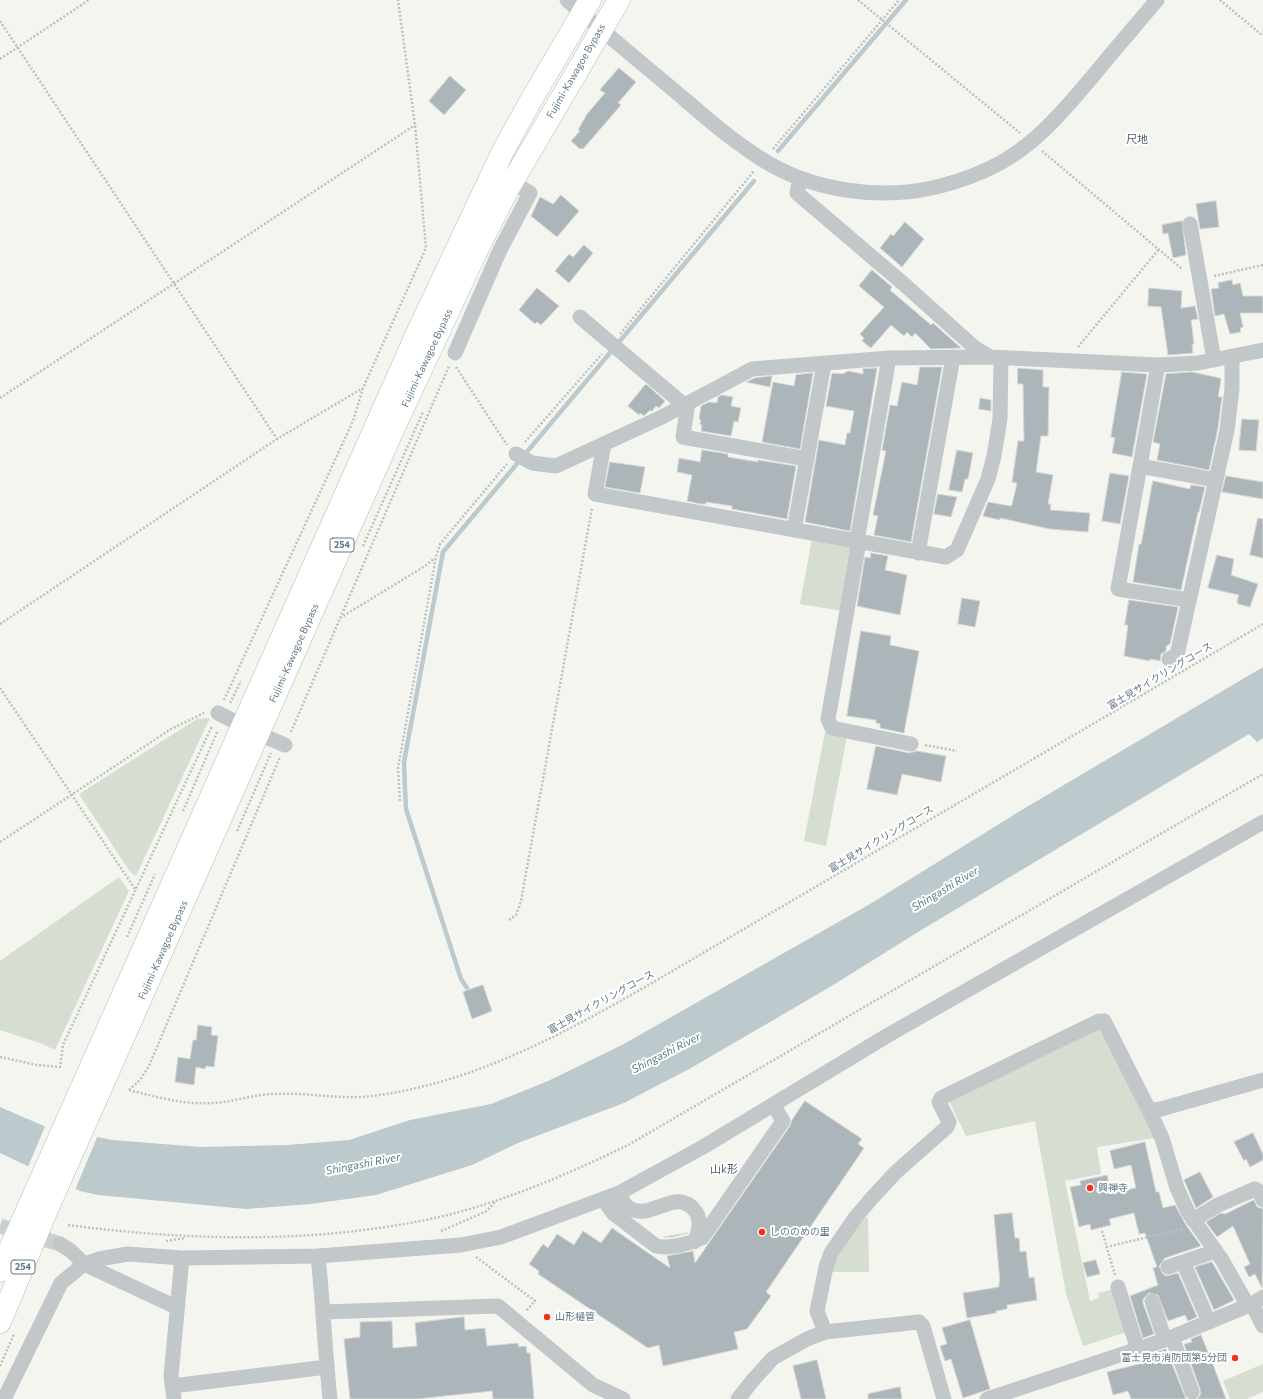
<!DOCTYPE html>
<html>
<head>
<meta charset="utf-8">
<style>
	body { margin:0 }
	canvas { display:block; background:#f5f5f0 }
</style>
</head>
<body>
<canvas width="1263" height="1399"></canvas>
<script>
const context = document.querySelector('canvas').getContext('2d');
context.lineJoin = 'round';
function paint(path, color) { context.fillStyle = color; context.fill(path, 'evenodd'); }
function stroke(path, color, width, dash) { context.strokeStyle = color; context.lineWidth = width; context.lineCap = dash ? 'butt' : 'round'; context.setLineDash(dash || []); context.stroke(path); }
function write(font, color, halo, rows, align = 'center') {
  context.font = font + ' Commissioner,"Noto Sans JP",sans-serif'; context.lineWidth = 4; context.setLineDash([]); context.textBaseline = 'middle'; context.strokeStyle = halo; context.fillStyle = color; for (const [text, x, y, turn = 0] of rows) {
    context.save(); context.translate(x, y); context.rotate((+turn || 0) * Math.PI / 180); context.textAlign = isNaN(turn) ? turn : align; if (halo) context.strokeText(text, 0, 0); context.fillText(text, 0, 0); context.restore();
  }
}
paint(new Path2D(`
	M812,539L854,547L842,611L800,604Z
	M210,718L136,876L130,872L79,794L197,719Z
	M825,732L847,736L826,846L804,841Z
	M119,877L129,891L55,1050L40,1043L0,1030V961Z
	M1100,1026L1156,1138L1097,1147L1101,1174L1065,1181L1090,1301L1099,1298L1098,1293L1113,1289L1127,1332L1083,1346L1066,1294L1035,1121L966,1136L949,1101Z
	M868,1217L869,1272H832L835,1259L859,1221Z
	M1263,1364V1392L1247,1399H1230L1223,1381Z`), '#d6ddd1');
paint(new Path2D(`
	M1263,667V738L1257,742L1249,734L923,929L830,987L691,1068L624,1103L518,1143L472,1165L376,1195L311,1204L246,1209L98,1195L80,1191L0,1153V1107L44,1126L112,1140L201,1147L287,1145L349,1140L410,1120L491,1104L548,1081L622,1045L870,904L1020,811Z`), '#bccace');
paint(new Path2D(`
	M46,1124L98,1135L75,1190L28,1167Z`), '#f5f5f0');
stroke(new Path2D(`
	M778,151L906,0
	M467,988L461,979L406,809L405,789L404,762L443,552L754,181`), '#bccace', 4.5);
const building = new Path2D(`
	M619,68L636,82L618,103L621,105L583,149L582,148L580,149L571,141L580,131L578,130L587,114L605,93L600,90Z
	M450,76L466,90L444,115L429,101Z
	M561,195L579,211L557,237L531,216L540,197L553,204Z
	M1216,201L1219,227L1200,229L1196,204Z
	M1182,221L1186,255L1173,258L1168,233L1163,234L1162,225Z
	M905,222L924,239L902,267L880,248L891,234L893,236Z
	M584,245L593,253L569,283L555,271L569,254L573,257Z
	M872,270L892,287L890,290L931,325L933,323L961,348L931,349L915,333L912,337L907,332L904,336L891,325L871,348L862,341L864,338L860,334L884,307L859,286Z
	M1232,280L1233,285L1240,283L1243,296H1263V313H1240L1243,327L1240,328L1241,332L1230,334L1224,314L1215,316L1211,289L1219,288L1218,283Z
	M537,288L559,306L541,325L537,322L535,324L519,310Z
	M1149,288L1182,291L1181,308L1195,306L1198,319L1191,320L1194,344H1192L1193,353L1168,355L1161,307L1148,306Z
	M920,367H942L911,542L874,535L878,516L873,515L886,451L882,450L890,405L897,406L902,382L917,385Z
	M877,368L850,531L805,522L819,440L845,445L847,433H850L854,411L826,406L832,373L843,374L848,371L863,374V369Z
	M1018,368L1043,370V387H1049L1048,436H1041L1036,472L1053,475L1048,504H1051L1050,510L1090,513L1088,532L1050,529L1000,518V520L983,516L988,502L1010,506L1012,505L1017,483L1012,482L1018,441H1024L1023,384H1018Z
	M1122,372L1147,374L1132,457L1112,453L1115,438L1111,437Z
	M1192,372L1220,378L1221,380L1218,397H1222L1218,428L1209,470L1157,460L1160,444L1153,442L1166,374Z
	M813,373L800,449L762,442L773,382L794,386L796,375Z
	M772,376L770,387L746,382L755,378Z
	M646,384L665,401L659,408L656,406L652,411L650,410L644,416L640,413L639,415L628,406Z
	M722,395L733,397L731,406L741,408L738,422L734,421L731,436L701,431L702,425L700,424L701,420L699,419L701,406L709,402L717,403L718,397Z
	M980,398L991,400V411L979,409Z
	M1242,419L1259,420L1256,451L1239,450Z
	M702,450L728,454V457L758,462V460L796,466L787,519L732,509V506L706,502V504H701L687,501L692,475L677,472L679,458L700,462Z
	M957,450L973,453L968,479H965L962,492L949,490Z
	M610,462L645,467L640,493L605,487Z
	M1110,473L1129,476L1120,524L1102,521Z
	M1226,476L1263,482V499L1222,492Z
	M1153,481L1190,489L1191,485L1205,487L1199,512H1198L1181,590L1133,582L1139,544H1141Z
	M938,494L957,497L951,517L934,514Z
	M1258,518L1263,519V558L1250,555Z
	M871,553L888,556L885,570L907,575L900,615L857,606L865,557L870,558Z
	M1217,555L1234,559L1231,575L1258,584L1250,607L1238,604L1237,601L1239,595L1208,588Z
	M962,598L980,601L975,627L958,624Z
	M1129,600L1178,607L1170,644L1166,646V651L1161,654L1160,661L1150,659V661L1124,656L1128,625H1125Z
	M861,631L891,636L890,645L919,651L904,733L880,728V724L876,723V720L847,716Z
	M876,746L909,753L917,751L946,756L941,782L902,774L897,795L867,789Z
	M483,985L492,1011L472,1019L463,992Z
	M198,1025L212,1027L211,1035L218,1036L214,1067L206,1066L205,1069L196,1067L194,1085L175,1082L178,1057L190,1059L193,1040H196Z
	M805,1101L862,1139L858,1144L864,1148L766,1292L771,1296L747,1329L734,1332L738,1349L663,1366L659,1345L648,1348L538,1274L539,1271L529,1264L543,1244L548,1248L557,1234L574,1245L583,1231L601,1243L612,1228L670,1268L667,1256L693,1251L695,1263L790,1126L792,1120Z
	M1253,1133L1263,1154V1160L1250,1167L1246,1159L1244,1161L1234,1142Z
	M1145,1142L1156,1192H1159L1163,1208L1175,1205L1186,1225L1201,1246L1165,1258L1159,1266L1162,1273L1166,1276L1178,1273L1197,1317L1188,1321L1185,1315L1168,1321L1158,1295L1149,1293L1143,1299V1303L1154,1334L1143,1338L1130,1296L1158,1285L1153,1268L1157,1267L1145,1233L1139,1234L1134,1213L1109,1219L1111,1225L1091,1230L1090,1224L1079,1227L1070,1187L1081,1185L1080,1181L1107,1175L1111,1193L1136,1188L1131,1165L1114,1169L1110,1151Z
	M1200,1172L1213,1197L1196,1208L1184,1180Z
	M1254,1200L1257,1207L1263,1209L1262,1288L1255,1274L1249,1277L1244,1267L1250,1264L1233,1226L1217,1237L1206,1222L1221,1213L1225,1214Z
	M1012,1213L1015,1238H1019L1020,1252L1026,1251L1029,1278L1034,1277L1037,1300L1007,1305V1309L996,1311V1313L967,1318L963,1293L999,1287V1282H1000L994,1215Z
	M688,1233L672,1237H664Z
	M1096,1260L1100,1274L1087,1277L1083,1263Z
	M1212,1262L1234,1300L1214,1310L1195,1267Z
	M464,1317L465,1330L485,1328L487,1346L518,1343L519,1347L526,1346L527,1353H530L534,1399H493L492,1391L417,1399H350L344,1339L360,1337V1322L392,1321L393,1348L417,1346L415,1323Z
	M970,1320L990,1389L963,1398L951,1359L945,1361L940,1346L947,1344L942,1328Z
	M1201,1335L1212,1362L1226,1399H1197L1201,1394L1200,1389L1184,1344L1192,1342L1191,1339Z
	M1166,1349L1186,1399H1131L1128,1391L1113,1395L1107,1372L1151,1361L1149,1355Z
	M817,1360L826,1399H801L793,1366Z
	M900,1387L902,1399H868V1394Z`);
paint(building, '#acb6ba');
stroke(building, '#d6d6d4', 1);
stroke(new Path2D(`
	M0,1226L60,1244`), '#c9d0d0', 15, [15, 8]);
const highway = new Path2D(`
	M0,1271L419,329L503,151L530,102L590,0
	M0,1322L46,1212L392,432L475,254L508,189L619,0`);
stroke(highway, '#b6babd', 23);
stroke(new Path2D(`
	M858,0L1020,133
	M1220,0L1263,36
	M0,21L277,439
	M0,59L89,0
	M773,149L899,0
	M1042,151L1182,269
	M1214,276L1263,265
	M620,334L754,171
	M1078,347L1159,249
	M456,367L507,445
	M0,398L415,125
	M525,442L602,354
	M363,546L423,412
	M340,618L425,566L435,558
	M0,624L277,439L363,388
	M0,688L135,889
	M224,700L353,421L363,388L426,248L415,125L398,0
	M230,703L241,681
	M291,732L449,366
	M925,745L957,751
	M400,801L398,768L436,557L440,544L507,464
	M183,811L218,730
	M237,831L271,753
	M0,842L171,729L204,713
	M509,920L516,915L521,901L592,508
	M127,937L155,874
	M0,1057L37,1065L60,1067L63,1045L212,726
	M129,1090C157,1097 184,1105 213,1103C234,1102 254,1094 275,1094C308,1092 339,1100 372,1096C469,1084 557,1037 640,990L1263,624
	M129,1090L140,1080L149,1066L280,757
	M68,1225C191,1241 313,1244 435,1218C501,1203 569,1174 630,1144L1263,774
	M441,1231L487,1211L497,1200
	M1102,1231L1115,1275
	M166,1241L186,1238
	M1106,1247L1183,1229
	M476,1257L535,1301L526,1311
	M0,1366L14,1334`), '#bdc0c2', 2.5, [2, 2]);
stroke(new Path2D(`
	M567,0C603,31 640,62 676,92C704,116 732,141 763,160C811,190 876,200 932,188C962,181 993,170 1019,151C1047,131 1071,102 1093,76C1114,50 1136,25 1157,0
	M800,178L797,193L906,286L975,348L990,357
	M1190,224L1214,360
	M580,317L684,405
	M455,353L500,250L530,193L512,182
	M1158,365L1118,589L1189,600
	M688,403L683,437L807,459
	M604,444L595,494L946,557L957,550L988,479L994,456L1000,419L1001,358
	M516,454L532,463L556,466L662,417L752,369L889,358L990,357L1158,365L1198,363L1263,350
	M1140,466L1216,480
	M794,530L824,364
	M857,541L889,358
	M859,542L828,719L832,728L911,744
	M918,553L953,357
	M1169,659L1177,655L1227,430L1232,389V356
	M218,713L259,734L285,745
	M1149,1110L1162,1138L1177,1188L1188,1212L1222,1260L1248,1306
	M619,1193C622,1202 628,1210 638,1211C657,1214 679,1188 696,1212C702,1222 699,1232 694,1242
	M603,1199L613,1213L656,1246C669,1249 689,1244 702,1238L783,1121L774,1106
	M1193,1220L1218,1205L1255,1189L1260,1192L1263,1200
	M60,1244L71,1251L84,1264L176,1307
	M318,1256C323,1304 325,1351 330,1399
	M1183,1262L1209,1322
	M1168,1267L1216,1251
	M1118,1287L1137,1347
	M1152,1301L1165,1340
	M1252,1304L1263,1326
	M324,1312L498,1306L593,1385L623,1399
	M825,1332L817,1311L826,1267L831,1253L855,1218L871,1199L895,1173L947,1127L949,1122L939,1102L941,1098L1099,1021H1104L1149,1110L1161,1109L1263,1080
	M1172,1337L1192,1392
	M172,1386L327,1367
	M4,1399L61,1283L84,1264L99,1259L128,1254L182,1258L318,1256L461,1245L501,1237L603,1199L619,1193L703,1147L890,1034L1263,822
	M174,1399L171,1376L182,1258
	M738,1399L753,1380L773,1358L807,1339L825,1332L919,1322L923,1326L944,1399
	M987,1399L1165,1340L1252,1304L1263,1297`), '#c2c7ca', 15);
stroke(highway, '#fff', 22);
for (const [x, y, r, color] of [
	[1090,1188,4,"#f53311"],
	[762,1232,4,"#f53311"],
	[547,1317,4,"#f53311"],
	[1235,1358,4,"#f53311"]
]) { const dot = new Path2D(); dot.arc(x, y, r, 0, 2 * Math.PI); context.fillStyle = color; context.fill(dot); stroke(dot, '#fff', 1.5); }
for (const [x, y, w] of [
	[342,545,24],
	[23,1267,24]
]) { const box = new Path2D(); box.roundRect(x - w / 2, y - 7, w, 14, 3); context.fillStyle = '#fff'; context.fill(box); stroke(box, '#617885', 1); }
write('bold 9px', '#617885', null, [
	["254",342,545],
	["254",23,1267]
]);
write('10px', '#617885', '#fff', [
	["Fujimi-Kawagoe Bypass",576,71,-60],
	["Fujimi-Kawagoe Bypass",427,358,-65],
	["Fujimi-Kawagoe Bypass",294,653,-66],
	["富士見サイクリングコース",1160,676,-31],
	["富士見サイクリングコース",881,839,-31],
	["Fujimi-Kawagoe Bypass",163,950,-66],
	["富士見サイクリングコース",601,1002,-29]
]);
write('10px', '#617885', '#fff', [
	["興禅寺",1098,1188],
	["しののめの里",770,1232],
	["山形樋管",555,1317],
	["富士見市消防団第5分団",1227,1358,"right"]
], 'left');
write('11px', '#506069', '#fff', [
	["尺地",1137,139],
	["山k形",724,1169]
]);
write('italic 11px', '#5c7b83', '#fff', [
	["Shingashi River",945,889,-31],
	["Shingashi River",666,1053,-27],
	["Shingashi River",363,1164,-11]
]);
</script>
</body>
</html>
